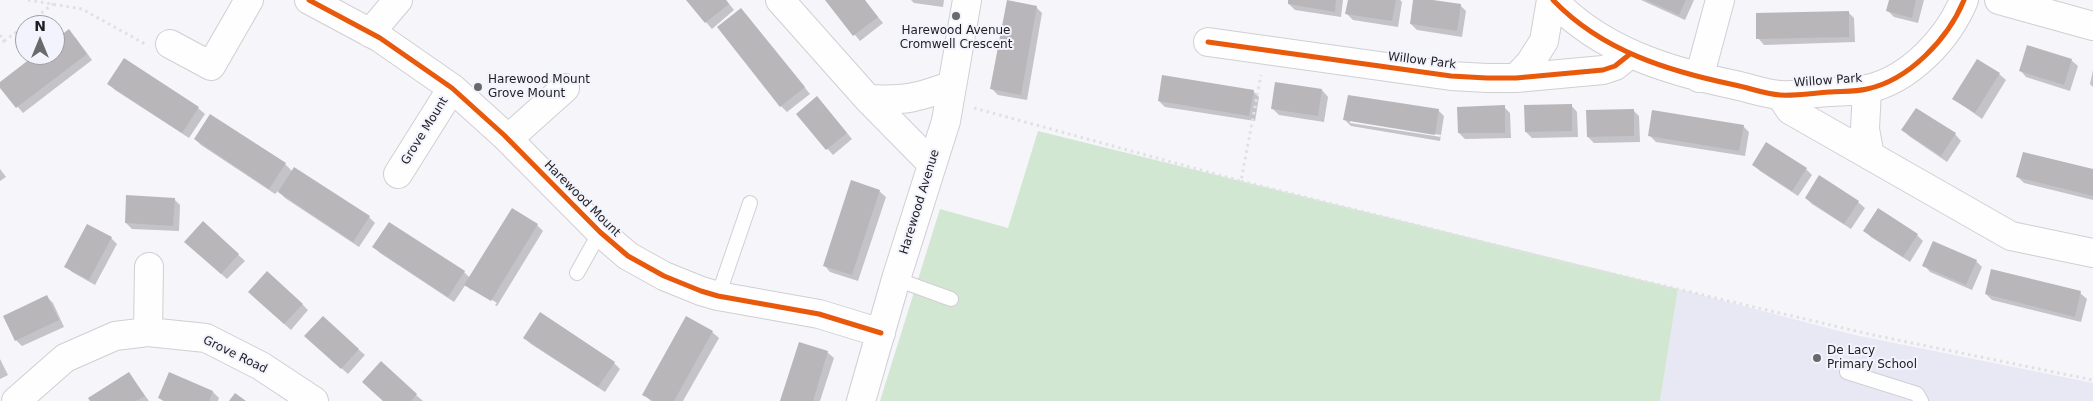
<!DOCTYPE html>
<html>
<head>
<meta charset="utf-8">
<style>
	body { margin:0 }
	#map { position:relative; width:2093px; height:401px; overflow:hidden; background:#f5f5fa; font-family:"DejaVu Sans",sans-serif }
	canvas { display:block }
	.north { position:absolute; left:15px; top:15px; width:50px; height:50px; box-sizing:border-box; background:#f2f3fd; border:1px solid #9d9ea5; border-radius:50%; rotate:0deg; font-size:14px; font-weight:700; line-height:20px; text-align:center; color:#1e1e21 }
	.north::after { content:''; display:block; margin:auto; width:18px; height:22px; background:#69696d; clip-path:polygon(50% 0,100% 100%,50% 72%,0 100%) }
</style>
</head>
<body>
<div id="map">
<canvas width="2093" height="401"></canvas>
<div class="north">N</div>
</div>
<script>
const context = document.querySelector('canvas').getContext('2d');
context.lineJoin = 'round';
function paint(path, color) { context.fillStyle = color; context.fill(path, 'evenodd'); }
function stroke(path, color, width, dash) { context.strokeStyle = color; context.lineWidth = width; context.lineCap = dash ? 'butt' : 'round'; context.setLineDash(dash || []); context.stroke(path); }
function write(font, color, halo, rows, align = 'center') {
  context.font = font + ' "DejaVu Sans",sans-serif'; context.lineWidth = 4; context.setLineDash([]); context.textBaseline = 'middle'; context.strokeStyle = halo; context.fillStyle = color; for (const [text, x, y, turn = 0] of rows) {
    context.save(); context.translate(x, y); context.rotate((+turn || 0) * Math.PI / 180); context.textAlign = isNaN(turn) ? turn : align; if (halo) context.strokeText(text, 0, 0); context.fillText(text, 0, 0); context.restore();
  }
}
paint(new Path2D(`
	M1678,289L1855,335L2093,383V401H1660Z`), '#e8e8f4');
paint(new Path2D(`
	M1038,131L1678,289L1660,401H880L940,209L1008,228Z`), '#d2e7d2');
paint(new Path2D(`
	M687,0H726L734,10L712,29Z
	M826,0H864L883,23L860,41Z
	M911,0H944L943,7L914,3Z
	M1290,0H1343L1341,17L1295,10L1289,4Z
	M1349,0H1400L1402,2L1398,27L1353,20L1347,14Z
	M1414,0L1460,5L1466,11L1462,37L1417,30L1411,24Z
	M1641,0H1694L1685,20Z
	M1890,0H1924L1918,23L1894,17L1888,11Z
	M1036,7L1042,13L1027,100L998,95L992,89Z
	M741,9L810,94L787,112L781,106Z
	M1848,12L1854,18L1855,42L1764,45L1758,38Z
	M75,37L92,60L23,113L0,86V83L37,55H55V41Z
	M124,60L198,108L205,114L189,138L115,90L109,84Z
	M2071,60L2078,66L2070,91L2026,77L2020,70Z
	M2093,70V87L2090,84Z
	M1999,74L2006,80L1982,119L1954,99Z
	M1277,84L1322,90L1328,97L1324,122L1279,115L1273,109Z
	M1253,91L1259,97L1255,121L1165,107L1159,101Z
	M823,104L852,139L833,155L797,114Z
	M1571,105L1577,112L1578,137L1532,138L1526,132Z
	M1504,107L1510,113L1511,138L1465,139L1459,133Z
	M1438,110L1444,116L1440,141L1351,126L1345,120ZM1350,120L1441,135V137L1350,123Z
	M1633,110L1639,116L1640,142L1594,143L1588,137Z
	M1743,126L1749,132L1745,156L1656,142L1649,135Z
	M1903,130L1955,134L1961,141L1947,162L1909,136Z
	M195,139L285,164L293,172L369,217L375,223L359,247L285,198L278,191L275,194L201,145Z
	M1754,165L1806,169L1812,175L1798,196L1760,171Z
	M0,169L6,177L0,181Z
	M2093,171V200L2024,183L2018,177Z
	M879,191L886,197L858,281L830,272L824,265Z
	M1806,198L1858,202L1865,208L1851,229L1812,204Z
	M174,199L180,205L179,231L132,229L126,223Z
	M512,210L537,225L543,231L497,306L495,305L497,303L471,287V290L466,284L454,302L380,253L374,247L464,272L470,278Z
	M203,222L245,261L227,279L192,248Z
	M1865,231L1917,235L1923,241L1910,262L1871,237Z
	M111,238L117,244L95,285L72,272L66,266Z
	M1976,261L1982,267L1972,290L1930,272L1924,265Z
	M2080,293L2087,299L2081,322L1992,300L1986,294Z
	M47,297L53,303L64,327L22,346L16,340Z
	M255,298L302,304L308,310L291,330Z
	M687,318L712,332L719,338L683,401H651L644,395Z
	M525,338L614,363L620,369L605,392L531,344Z
	M312,342L358,349L365,355L348,374Z
	M827,352L834,358L820,401H782Z
	M0,359L8,375L0,379Z
	M381,363L416,395L423,401H385Z
	M129,374L149,401H92Z
	M169,374L213,392L219,398L218,401H163L159,398Z`), '#0003');
paint(new Path2D(`
	M686,0H726L729,4L705,23Z
	M825,0H865L878,17L853,36Z
	M1007,0L1037,6L1021,95L990,89Z
	M1288,0H1336L1335,12L1288,4Z
	M1348,0H1396L1392,21L1345,14Z
	M1413,0H1433L1461,4L1457,31L1410,24Z
	M1646,0H1686L1679,15Z
	M1889,0H1916L1912,18L1886,11Z
	M741,8L805,87L780,107L717,27Z
	M1849,11V37L1756,39V13Z
	M69,29L87,54L16,108L0,88V82L35,55H55V40Z
	M2027,45L2072,59L2064,85L2019,71Z
	M124,58L199,107L182,133L107,84Z
	M1977,59L2000,73L1975,113L1952,99Z
	M1162,75L1254,90L1249,116L1158,101Z
	M1275,82L1322,89L1318,116L1271,109Z
	M1348,95L1439,109L1435,135L1343,120Z
	M817,96L847,133L826,150L796,114Z
	M1572,104V131L1525,132L1524,105Z
	M1505,105V133H1458L1457,107Z
	M1916,108L1956,133L1941,156L1901,130Z
	M1634,109V136L1587,137L1586,110Z
	M1652,110L1744,125L1739,151L1648,136Z
	M210,114L286,163L269,189L194,139Z
	M1766,142L1807,168L1792,191L1752,165Z
	M2023,152L2093,169V196L2016,177Z
	M294,167L370,216L353,242L278,192Z
	M1819,175L1859,201L1844,224L1805,198Z
	M851,180L880,190L852,275L823,266Z
	M126,195L175,198L173,226L125,223Z
	M512,208L538,224L491,301L464,285Z
	M1878,208L1918,234L1903,257L1863,231Z
	M203,221L239,254L221,274L184,242Z
	M389,222L465,271L448,297L372,247Z
	M87,224L112,237L89,280L64,267Z
	M1933,241L1977,260L1966,285L1922,266Z
	M1991,269L2081,291L2075,317L1985,294Z
	M267,271L303,304L284,324L248,292Z
	M47,295L59,320L15,341L3,316Z
	M540,312L615,362L598,387L523,338Z
	M323,316L359,349L341,369L304,336Z
	M686,316L713,331L674,401H654L642,395Z
	M799,342L828,351L813,401H780Z
	M381,361L417,394L411,401H383L362,382Z
	M129,372L145,396L136,401H90L88,398Z
	M169,372L213,391L209,401H165L158,398Z
	M235,393L246,401H229Z`), '#b8b6b8');
const service = new Path2D(`
	M577,273L600,232
	M896,279L951,299
	M718,296L750,203
	M1847,372L1917,394L1921,401`);
const minor = new Path2D(`
	M309,0L380,38L452,88L504,135L600,232L628,256L664,276L701,291L718,296L819,314L881,333
	M780,0L868,99L932,164
	M1553,0C1602,51 1668,71 1735,85C1750,88 1765,94 1780,95C1796,96 1813,93 1829,92C1841,91 1855,92 1867,89C1909,80 1948,39 1964,0
	M1999,0L2093,26
	M370,33L398,0
	M1208,42L1451,76L1487,78H1516L1603,70L1615,66L1630,54
	M170,44L211,66L249,0
	M1516,78L1530,63L1544,41L1551,0
	M1699,78L1720,0
	M1867,89L1865,129L1870,156
	M1780,95L1790,110L2011,236L2093,253
	M868,99C904,101 918,98 952,85
	M508,139L565,88
	M398,174L452,88
	M148,332L149,267
	M16,401L65,358L115,336L148,332L206,338L261,366L314,401
	M861,401L896,279L946,121L967,0`);
stroke(service, '#cfcfd4', 16);
stroke(minor, '#cfcfd4', 30);
stroke(new Path2D(`
	M28,0L82,9L145,44
	M26,25L53,4
	M0,35L4,41L0,44
	M4,41L25,26
	M974,108L1241,181L1261,75
	M1241,181L1567,263L1873,335L2093,380`), '#e1e1e2', 3, [2.5, 4]);
stroke(service, '#fefefe', 14);
stroke(minor, '#fefefe', 28);
stroke(new Path2D(`
	M309,0L380,38L452,88L504,135L600,232L628,256L664,276L701,291L718,296L819,314L881,333
	M1553,0C1602,51 1668,71 1735,85C1750,88 1765,94 1780,95C1796,96 1813,93 1829,92C1841,91 1855,92 1867,89C1909,80 1948,39 1964,0
	M1208,42L1451,76L1487,78H1516L1603,70L1615,66L1630,54`), '#e8590c', 5);
for (const [x, y, r, color] of [
	[956,16,5,"#69696d"],
	[478,87,5,"#69696d"],
	[1817,358,5,"#69696d"]
]) { const dot = new Path2D(); dot.arc(x, y, r, 0, 2 * Math.PI); context.fillStyle = color; context.fill(dot); stroke(dot, '#f2f3fd', 2); }
write('12px', '#1e1e21', '#f2f3fd', [
	["Harewood Avenue",956,31,"center"],
	["Cromwell Crescent",956,45,"center"],
	["Harewood Mount",488,80],
	["Grove Mount",488,94],
	["De Lacy",1827,351],
	["Primary School",1827,365]
], 'left');
write('12px', '#1e1e21', '#f2f3fd', [
	["Willow Park",1422,61,7],
	["Willow Park",1828,81,-4],
	["Grove Mount",425,131,-58],
	["Harewood Mount",582,199,45],
	["Harewood Avenue",920,202,-73],
	["Grove Road",235,355,26]
]);
</script>
</body>
</html>
